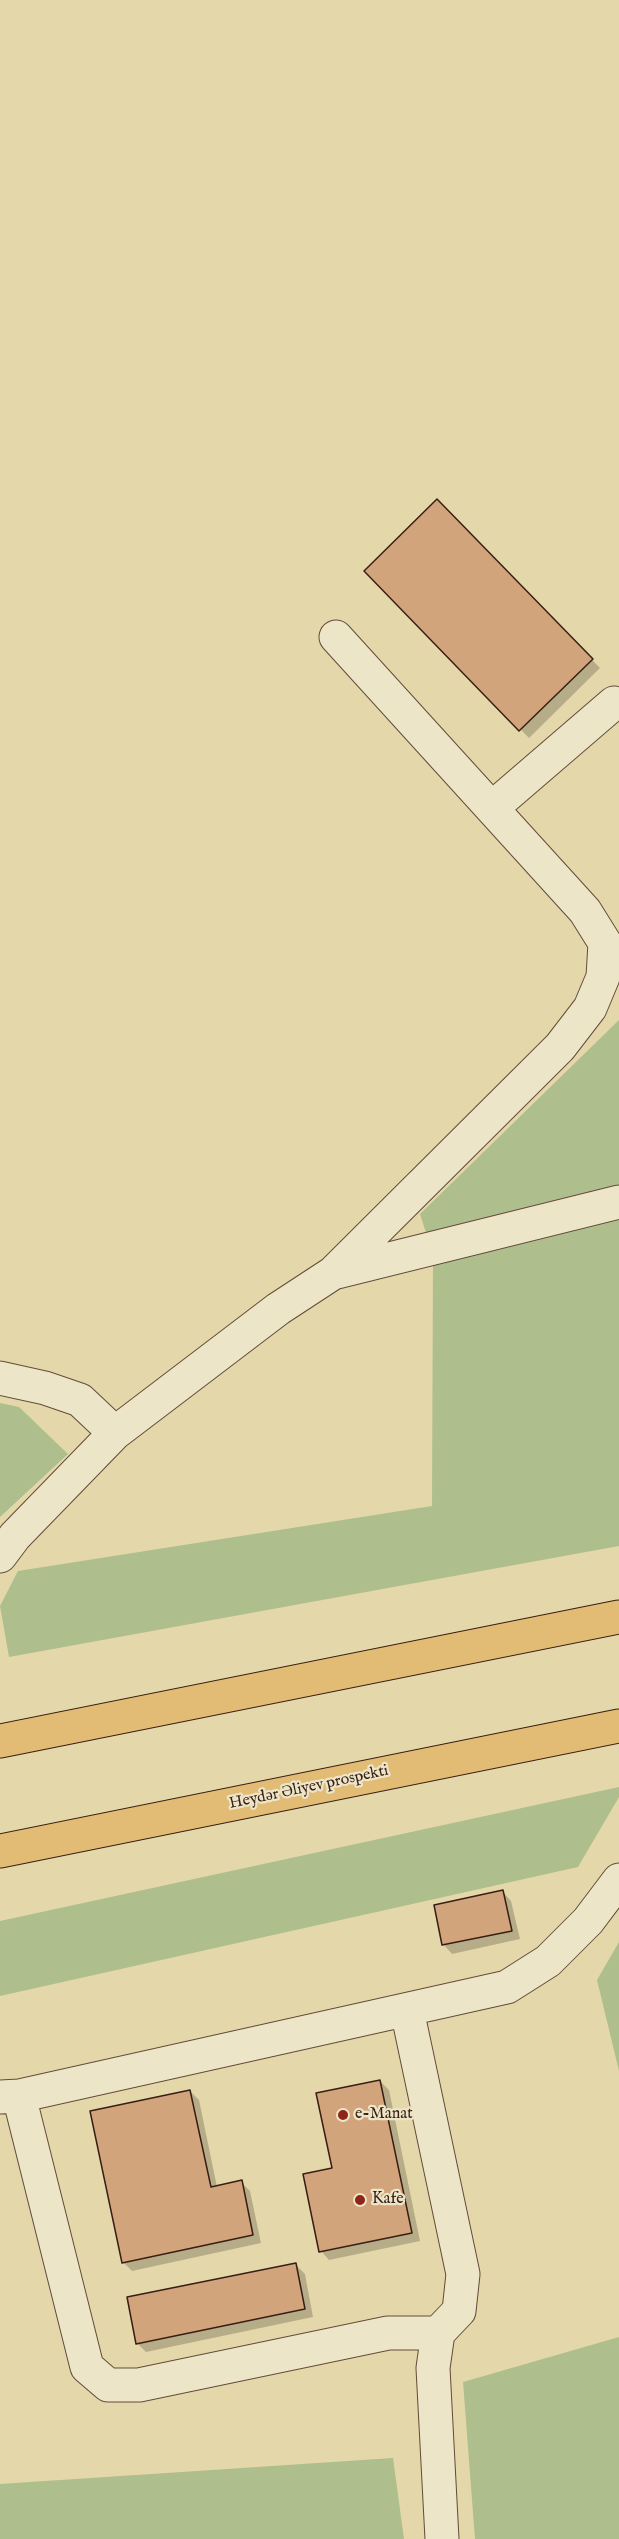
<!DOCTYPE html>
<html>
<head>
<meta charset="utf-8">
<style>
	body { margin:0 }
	canvas { display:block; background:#e4d7aa }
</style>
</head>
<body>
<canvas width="619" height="2539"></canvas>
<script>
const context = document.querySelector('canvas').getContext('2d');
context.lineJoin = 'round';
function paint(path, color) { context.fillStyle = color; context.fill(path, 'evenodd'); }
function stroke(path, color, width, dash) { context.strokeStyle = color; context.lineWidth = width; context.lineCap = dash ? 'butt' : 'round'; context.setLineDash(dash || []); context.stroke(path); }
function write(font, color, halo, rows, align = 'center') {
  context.font = font + ' "IM FELL English",serif'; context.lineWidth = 4.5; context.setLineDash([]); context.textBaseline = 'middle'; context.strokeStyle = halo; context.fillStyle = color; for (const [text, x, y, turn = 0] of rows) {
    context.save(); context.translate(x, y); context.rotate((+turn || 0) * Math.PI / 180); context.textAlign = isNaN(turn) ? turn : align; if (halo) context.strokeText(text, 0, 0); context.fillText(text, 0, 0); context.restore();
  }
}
paint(new Path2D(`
	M619,1020V1546L9,1657L0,1606L18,1571L432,1506L433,1255L420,1214Z
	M0,1403L19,1407L68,1454L0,1517Z
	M619,1787V1797L578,1867L0,1996V1921Z
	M619,1942V2071L597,1980Z
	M619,2337V2539H475L463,2382Z
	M393,2458L404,2539H0V2484Z`), '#aebf8d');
paint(new Path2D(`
	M437,502L600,668L529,738L366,571Z
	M503,1892L511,1901L520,1939L452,1954L444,1945L436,1906Z
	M380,2081L389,2090L420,2241L329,2260L321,2251L334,2169Z
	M190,2091L199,2100L217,2187L241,2182L250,2191L261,2243L132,2271L123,2262Z
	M296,2265L305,2274L313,2317L146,2352L137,2343Z`), '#0003');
const building = new Path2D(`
	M437,499L593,659L519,731L364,571Z
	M503,1890L512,1931L442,1945L434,1905Z
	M380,2080L412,2233L319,2252L303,2174L332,2168L316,2093Z
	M190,2090L211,2187L242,2180L253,2235L122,2263L90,2111Z
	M296,2263L305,2309L136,2344L127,2297Z`);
paint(building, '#d2a47c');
stroke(building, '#381e14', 1.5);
const minor = new Path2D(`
	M492,808L614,703
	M333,1273L560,1047L590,1008L603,977L605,943L585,911L336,637
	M0,1378L45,1388L80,1400L115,1433
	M0,1556L15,1536L115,1433L278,1309L333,1273L619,1202
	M407,2010L463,2274L459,2311L438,2333L433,2368L442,2539
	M19,2096L87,2367L108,2385H139L388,2333H438
	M0,2097L19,2096L507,1987L548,1961L588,1921L619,1880`);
const highway = new Path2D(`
	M0,1741L619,1617
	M0,1851L619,1726`);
stroke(minor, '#634c3a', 35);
stroke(highway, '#381e14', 35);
stroke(minor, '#ede5c8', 33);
stroke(highway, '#e2bc75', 33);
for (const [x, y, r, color] of [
	[343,2115,6,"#8f2418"],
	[360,2200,6,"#8f2418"]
]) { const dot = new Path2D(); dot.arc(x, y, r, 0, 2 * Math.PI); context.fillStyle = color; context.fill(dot); stroke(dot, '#ede5c8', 2); }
write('16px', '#381e14', '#ede5c8', [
	["Heydər Əliyev prospekti",309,1788,-12]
]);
write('16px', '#381e14', '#ede5c8', [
	["e-Manat",355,2115],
	["Kafe",372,2200]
], 'left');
</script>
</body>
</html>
